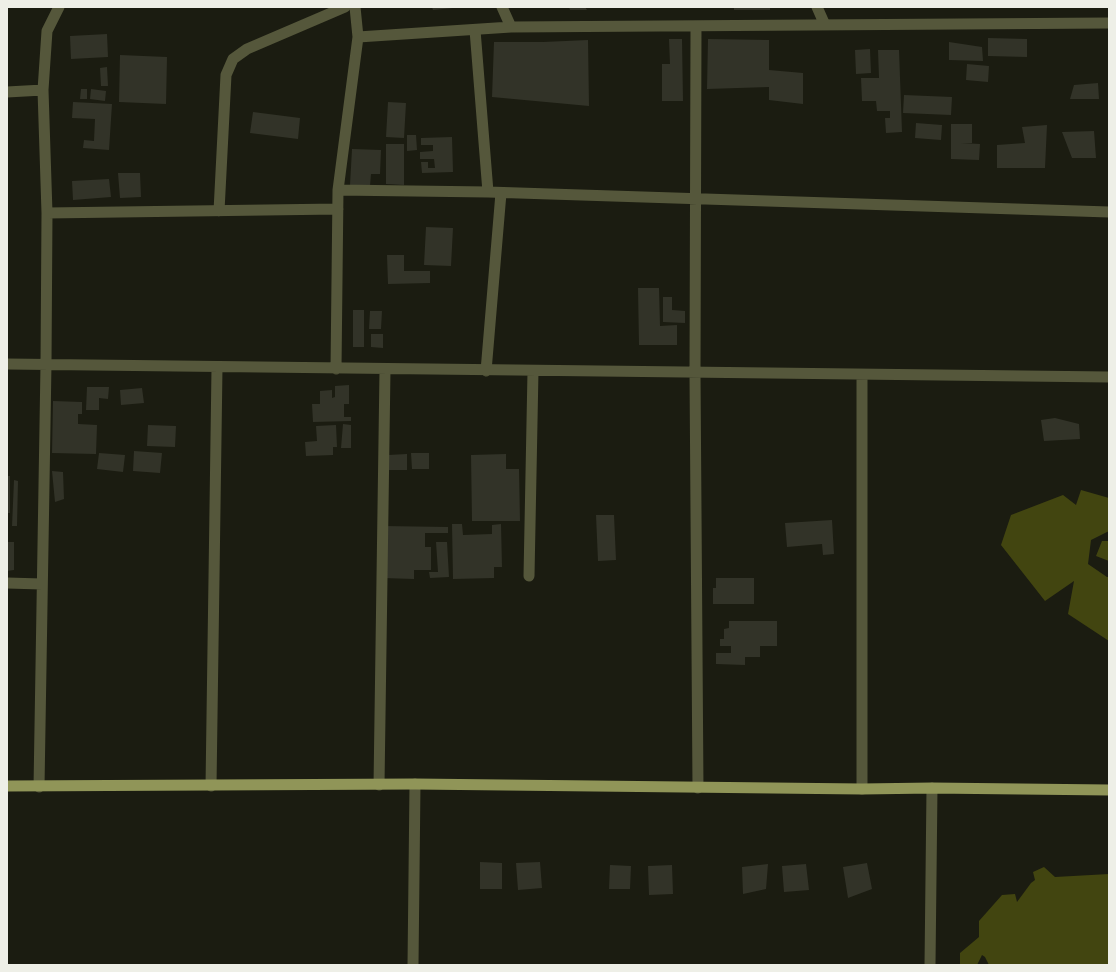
<!DOCTYPE html>
<html>
<head>
<meta charset="utf-8">
<style>
	body { margin:0 }
	#map { position:relative; width:1116px; height:972px; overflow:hidden; background:#1b1c11; font-family:"Source Sans 3",sans-serif }
	canvas { display:block }
	.frame { position:absolute; inset:0; border:8px solid #eeefe7; pointer-events:none }
</style>
</head>
<body>
<div id="map">
<canvas width="1116" height="972"></canvas>
<div class="frame"></div>
</div>
<script>
const context = document.querySelector('canvas').getContext('2d');
context.lineJoin = 'round';
function paint(path, color) { context.fillStyle = color; context.fill(path, 'evenodd'); }
function stroke(path, color, width, dash) { context.strokeStyle = color; context.lineWidth = width; context.lineCap = dash ? 'butt' : 'round'; context.setLineDash(dash || []); context.stroke(path); }
paint(new Path2D(`
	M1081,490L1109,498V531L1091,540L1088,564L1107,577H1109V641L1068,614L1074,581L1045,601L1001,545L1011,515L1063,495L1076,505Z
	M1102,541H1109V561L1096,556Z
	M1044,867L1055,877L1109,874V965H989L985,957L982,955L977,965H960V953L979,937V921L1002,895L1015,894L1017,902L1031,883L1035,880L1033,872Z`), '#424510');
paint(new Path2D(`
	M432,7H453V8L433,10Z
	M569,7H585L587,10H570Z
	M734,7H770V10H734Z
	M107,34L108,57L71,59L70,36Z
	M988,38L1027,39V57L988,56Z
	M669,39H682L683,101H662V64H670Z
	M708,39L769,40V70L803,73V104L769,100V87L707,89Z
	M588,40L589,106L492,97L494,42H543Z
	M949,42L982,47L983,61L949,60Z
	M870,49L871,73L856,74L855,50Z
	M878,50H899L902,132L886,133L885,118H890V111H877L876,101H862L861,78H879Z
	M120,55L167,57L166,104L119,102Z
	M967,64L989,66L988,82L966,80Z
	M107,67L108,86H101L100,68Z
	M1098,83L1099,99H1070L1074,85Z
	M81,89H87V99H80Z
	M91,89L106,91L105,101L90,99Z
	M904,95L952,97L951,115L903,113Z
	M73,102L112,104L109,150L83,148L84,140L94,141L95,119L72,118Z
	M388,102L406,103L404,138L386,137Z
	M253,112L300,118L298,139L250,133Z
	M916,123L942,125L941,140L915,138Z
	M951,124H972V143H961L980,144L979,160L951,159Z
	M1047,125L1045,168H997V145L1025,143L1022,127Z
	M1094,131L1096,158H1072L1062,132Z
	M407,135H416L417,150L407,151Z
	M452,137L453,172L422,173L421,162H428V168H435L434,159H420V152L433,151V145H421V138Z
	M386,144H404V185L386,184Z
	M352,149L381,150L380,174H371L370,186L350,185Z
	M118,173H140L141,197L120,198Z
	M109,179L111,197L73,200L72,181Z
	M426,227L453,228L451,266L424,265Z
	M387,255H404V271H430V283L388,284Z
	M638,288H659L660,326L677,325V345H639Z
	M663,297H672V310L685,311V323L663,322Z
	M353,310H364V347H353Z
	M370,311H382L381,329H369Z
	M371,334H383V348L371,347Z
	M349,385V404H344V417H351V421L313,422L312,404H320V391L332,390V398L335,397V386Z
	M87,387H109L108,399L99,398V410H86Z
	M142,388L144,403L121,405L120,390Z
	M53,401L82,402V414H78V424L97,425L96,454L52,453Z
	M1055,418L1079,424L1080,439L1044,441L1041,420Z
	M343,424L351,425V448H341Z
	M148,425L176,426L175,447L147,446Z
	M336,425L337,447H333V455L306,456L305,442L317,441L316,426Z
	M134,451L162,453L160,473L133,471Z
	M99,453L125,455L123,472L97,469Z
	M411,453H429V469H412Z
	M407,454V470H389L388,455Z
	M506,454V469H519L520,521H472L471,455Z
	M52,471L63,472L64,499L55,502Z
	M7,476H10V513H7Z
	M14,480L18,481L17,526H12Z
	M596,515H614L616,560L598,561Z
	M832,520L834,554L823,555L822,544L787,547L785,523Z
	M452,524H462L463,535L492,534V525L501,524L502,567H494V578L453,579Z
	M383,526L448,527V533H425V547H431V570H414V579L383,578Z
	M7,542H14V570L7,571Z
	M436,542H447L449,577L430,578L429,572H438Z
	M716,578H754V604H713V588H716Z
	M729,621H777V646H760V657H745V665L716,664V653H731V646H720V639H724V629L729,628Z
	M480,862L502,863V889H480Z
	M540,862L542,888L518,890L516,863Z
	M867,863L872,889L848,898L843,867Z
	M768,864L766,889L743,894L742,867Z
	M806,864L809,890L784,892L782,866Z
	M610,865L631,866L630,889H609Z
	M672,865L673,894L649,895L648,866Z`), '#323328');
stroke(new Path2D(`
	M502,7L511,27
	M817,7L825,25
	M696,26L695,373L698,788
	M475,30L488,192
	M358,37L511,27L1109,23
	M7,92L43,90
	M338,190L488,192L1109,212
	M219,211L226,75L233,59L247,49L345,7
	M47,213L338,209
	M7,364L1109,377
	M336,369L338,190L358,37L355,7
	M486,371L501,193
	M529,576L533,371
	M7,583L42,584
	M379,785L385,370
	M211,786L217,368
	M39,787L46,364L47,213L43,90L47,31L59,7
	M862,789V375
	M413,965L415,784
	M930,965L932,788`), '#55573b', 11);
stroke(new Path2D(`
	M7,786L415,784L862,789L932,788L1109,790`), '#909558', 11);
</script>
</body>
</html>
